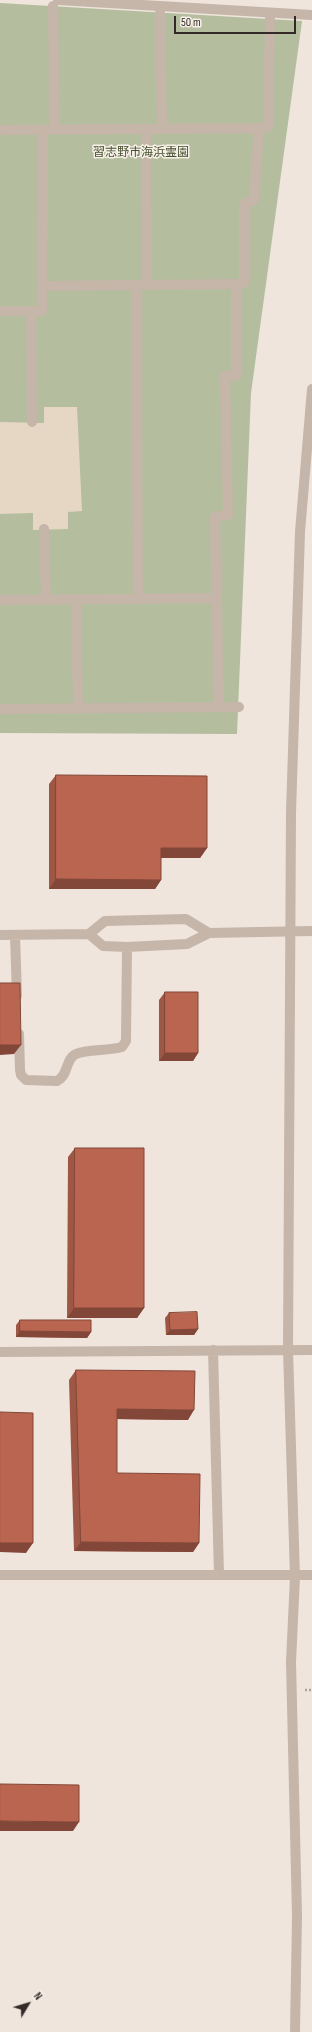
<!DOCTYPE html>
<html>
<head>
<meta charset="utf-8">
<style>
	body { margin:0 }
	#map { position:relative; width:312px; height:2032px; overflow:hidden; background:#efe5dc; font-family:"Sofia Sans Condensed",sans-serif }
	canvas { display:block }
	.north { position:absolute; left:8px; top:1984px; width:40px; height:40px; -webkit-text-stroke:3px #f7f0e8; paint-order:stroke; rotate:52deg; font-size:11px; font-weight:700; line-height:16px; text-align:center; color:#342b28 }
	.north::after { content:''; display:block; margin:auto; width:14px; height:18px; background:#342b28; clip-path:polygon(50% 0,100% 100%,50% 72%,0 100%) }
	.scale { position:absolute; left:174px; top:16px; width:122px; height:18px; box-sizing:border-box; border:2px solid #342b28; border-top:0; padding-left:5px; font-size:12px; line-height:14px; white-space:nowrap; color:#342b28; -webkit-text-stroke:3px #f7f0e8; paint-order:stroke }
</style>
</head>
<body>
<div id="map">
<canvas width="312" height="2032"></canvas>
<div class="north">N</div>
<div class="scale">50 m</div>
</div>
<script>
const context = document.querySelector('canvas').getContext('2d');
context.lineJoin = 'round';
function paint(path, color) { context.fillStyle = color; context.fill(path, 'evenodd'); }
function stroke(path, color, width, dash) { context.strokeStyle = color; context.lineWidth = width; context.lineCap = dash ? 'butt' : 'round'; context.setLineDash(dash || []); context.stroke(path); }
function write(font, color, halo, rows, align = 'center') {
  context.font = font + ' "Sofia Sans Condensed","Noto Sans JP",sans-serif'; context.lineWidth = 3; context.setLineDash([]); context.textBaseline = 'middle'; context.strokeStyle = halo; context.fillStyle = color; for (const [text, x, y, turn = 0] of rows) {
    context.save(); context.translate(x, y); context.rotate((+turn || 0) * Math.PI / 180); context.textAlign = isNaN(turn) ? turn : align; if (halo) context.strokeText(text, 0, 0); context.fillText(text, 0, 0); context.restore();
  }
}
paint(new Path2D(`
	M0,3L302,21L251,393L237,734L0,733Z`), '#b4bd9e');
paint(new Path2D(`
	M44,407H77L82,511L68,512V529L33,530V513L0,514V422L44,423Z`), '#e6d6c4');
stroke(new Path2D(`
	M305,1690H312`), '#b29f94', 2.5, [2, 2]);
stroke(new Path2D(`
	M58,0L312,15
	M89,934L103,946L127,947L187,944L209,933L312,931
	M0,935L89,934L105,921L186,919L209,933
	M15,935L17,996
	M19,1034L20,1070L21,1075L26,1080L57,1081C69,1075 65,1059 76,1054C87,1049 108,1051 122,1047L126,1041L127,947
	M213,1350L219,1575
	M0,1352L312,1350
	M0,1575H312`), '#c6b5a9', 10);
stroke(new Path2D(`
	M53,6L55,130
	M160,13L162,129
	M146,129L147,285
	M0,130L259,128
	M42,286L236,284
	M136,286L138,599
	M0,311H42L43,130
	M31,311L32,422
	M44,529L46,600
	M0,600L217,598
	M76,600L78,708
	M219,707L215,517L228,515L225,376L236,375V284L244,283V204L254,200L259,128L268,126L270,19
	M0,709L239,707
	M295,2032L297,1916L291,1662L295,1577L288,1350L291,813L300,532L312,389`), '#c6b5a9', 10);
paint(new Path2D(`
	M56,775L207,848L200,858H161V880L155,889H49V784Z
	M165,992L198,1053L193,1061H159V1000Z
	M75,1148L144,1308L137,1318H67L68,1157Z
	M169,1313L198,1329L194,1335H166L165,1318Z
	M20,1320L91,1332L87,1338L16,1337V1325Z
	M76,1370L188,1420L117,1419V1473L199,1543L193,1552L74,1551L69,1380Z`), '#9f5745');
paint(new Path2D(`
	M161,848H207L200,858H155Z
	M56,879L161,880L155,889H49Z
	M0,1045H21L14,1054L0,1055Z
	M165,1053H198L193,1061H159Z
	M74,1308H144L137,1318H67Z
	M198,1329L194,1335H166L170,1330Z
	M20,1331L91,1332L87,1338L16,1337Z
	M117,1409L194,1410L188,1420L111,1419Z
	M81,1542L199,1543L193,1552L74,1551Z
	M0,1543H33L26,1553L0,1552Z
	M0,1821L79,1822L73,1831H0Z`), '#824738');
const building = new Path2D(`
	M56,775L207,776V848H161V880L56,879Z
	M0,983H20L21,1045H0Z
	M165,992H198V1053H165Z
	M75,1148H144V1308H74Z
	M197,1312L198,1329L170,1330L169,1313Z
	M20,1320H91V1332L20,1331Z
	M76,1370L195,1371L194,1410L117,1409V1473L200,1474L199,1543L81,1542Z
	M0,1412L33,1413V1543H0Z
	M0,1784L79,1785V1822L0,1821Z`);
paint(building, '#b96550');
stroke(building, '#824738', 1);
write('12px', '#45502e', '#f7f0e8', [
	["習志野市海浜霊園",141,153]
]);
</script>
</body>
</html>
